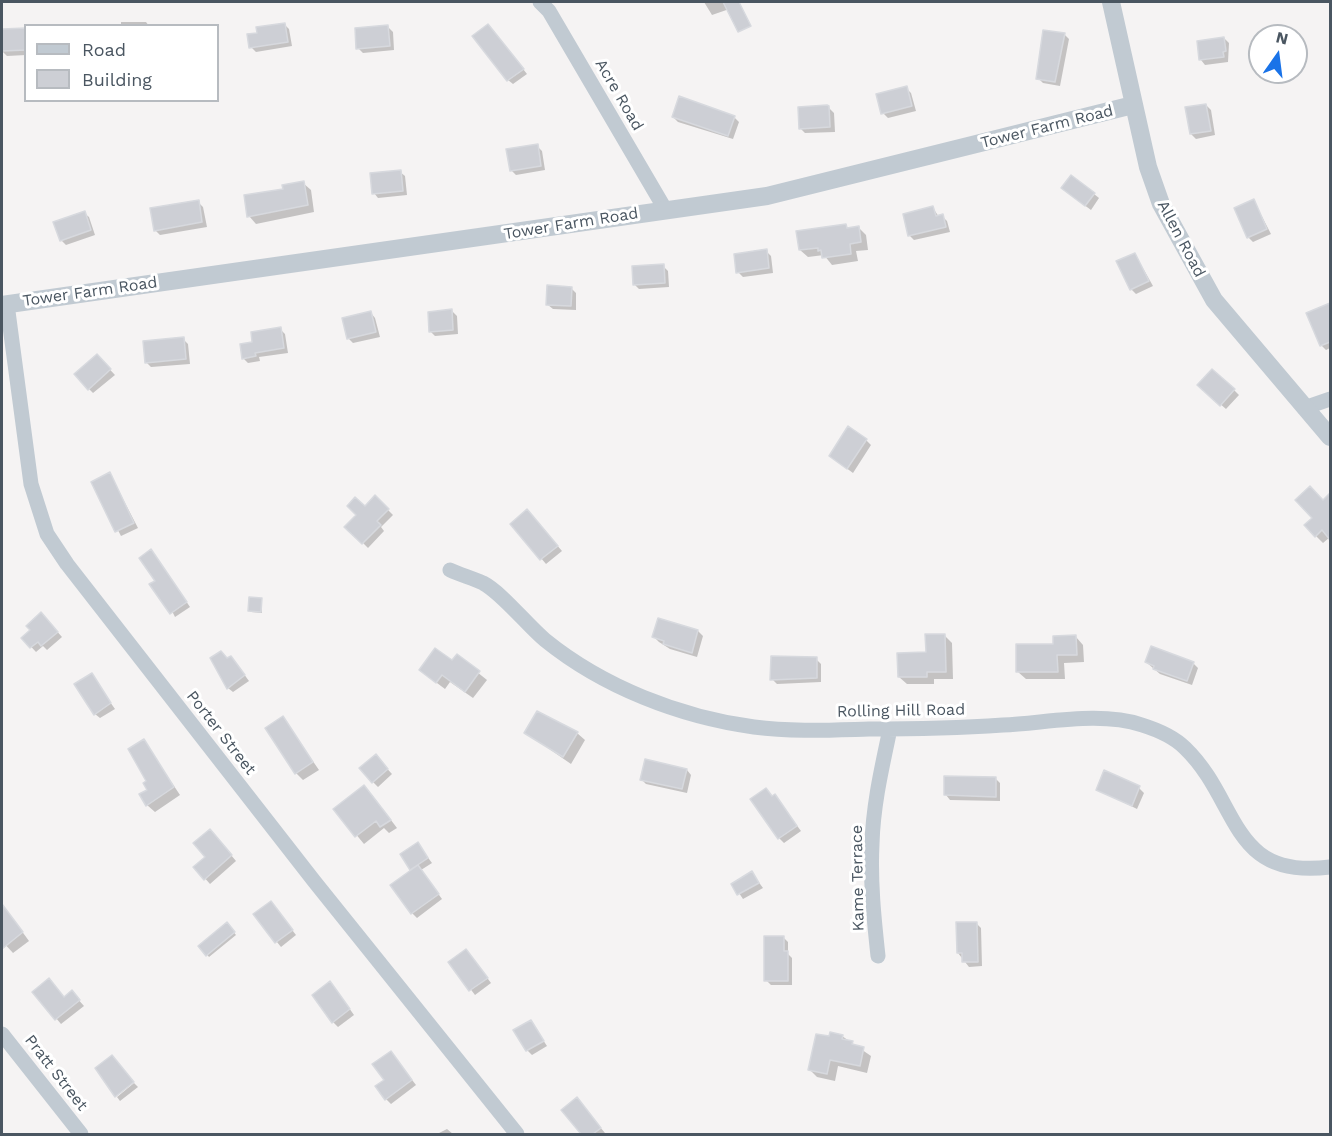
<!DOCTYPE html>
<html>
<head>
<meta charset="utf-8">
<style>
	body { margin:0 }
	#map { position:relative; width:1332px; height:1136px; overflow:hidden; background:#f5f3f3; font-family:"Work Sans",sans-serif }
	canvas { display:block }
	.frame { position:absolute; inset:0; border:3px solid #4a5661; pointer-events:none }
	.legend { position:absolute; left:24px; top:24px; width:195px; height:78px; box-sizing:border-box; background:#fff; border:2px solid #b7bbc0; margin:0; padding:8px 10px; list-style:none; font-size:18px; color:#4a5661 }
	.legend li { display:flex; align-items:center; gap:12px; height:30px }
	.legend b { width:30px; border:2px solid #b7bbc0 }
	.north { position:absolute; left:1248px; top:24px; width:60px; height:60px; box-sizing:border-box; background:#fff; border:2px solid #b7bbc0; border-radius:50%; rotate:14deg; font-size:16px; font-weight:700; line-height:24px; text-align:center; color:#4a5661 }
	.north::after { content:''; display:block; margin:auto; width:21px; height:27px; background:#1a73e8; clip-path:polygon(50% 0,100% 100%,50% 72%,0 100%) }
</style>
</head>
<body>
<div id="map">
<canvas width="1332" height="1136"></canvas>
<div class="frame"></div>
<ul class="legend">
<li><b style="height:8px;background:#c1cad2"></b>Road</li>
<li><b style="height:16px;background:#cdcfd5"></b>Building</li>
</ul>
<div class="north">N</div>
</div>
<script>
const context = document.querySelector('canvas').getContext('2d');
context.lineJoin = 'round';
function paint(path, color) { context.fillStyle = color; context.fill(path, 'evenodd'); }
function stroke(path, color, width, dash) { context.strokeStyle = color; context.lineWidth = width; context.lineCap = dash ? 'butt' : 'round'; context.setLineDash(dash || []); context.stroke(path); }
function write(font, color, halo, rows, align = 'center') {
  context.font = font + ' "Work Sans",sans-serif'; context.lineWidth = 6; context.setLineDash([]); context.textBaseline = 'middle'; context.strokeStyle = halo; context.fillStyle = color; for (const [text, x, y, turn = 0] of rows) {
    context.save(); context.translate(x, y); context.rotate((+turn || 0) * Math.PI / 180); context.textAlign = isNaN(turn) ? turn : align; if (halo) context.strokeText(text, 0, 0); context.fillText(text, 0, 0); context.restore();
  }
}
paint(new Path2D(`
	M704,2H737L738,6L712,15Z
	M121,22H146L149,26H121Z
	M284,24L289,29L292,46L256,52L251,47Z
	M388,27L393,32L394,50L363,53L358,48Z
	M26,30V55L7,56L2,51V31Z
	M493,31L527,74L513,84L508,80Z
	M1064,34L1069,39L1060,86L1043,83L1038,78Z
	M1224,38L1229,43L1228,62L1205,65L1201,60Z
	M906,88L911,93L916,111L888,118L883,113Z
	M1206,105L1211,110L1215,135L1196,139L1191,134Z
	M829,108L834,113L835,132L805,133L800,128Z
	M673,117H734L739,122L733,139L678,122Z
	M537,146L542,151L545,170L516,175L511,170Z
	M400,172L405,176L407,195L378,198L374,193Z
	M303,183L311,190L314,212L256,224L249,216L284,190Z
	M1068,193L1094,194L1099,198L1091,210Z
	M1254,201L1271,234L1253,242L1248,237Z
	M198,202L203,207L207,227L160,235L155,230Z
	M933,208L939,217L942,216L947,221L950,232L914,240L909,235Z
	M84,213L89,217L95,235L66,245L61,240Z
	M846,226L849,229L858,227L866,235L868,250L856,251L858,261L832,265L824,255L808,257L800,250Z
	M766,251L771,256L773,273L743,277L738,272Z
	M1135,254L1153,286L1136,294L1131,289Z
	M663,266L668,271L669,287L639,289L634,284Z
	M571,288L576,293V310L553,309L548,305Z
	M1328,305L1330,348L1326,350L1321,345Z
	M452,311L457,316L458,334L435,336L430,331Z
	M371,313L375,318L380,337L353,343L348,338Z
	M280,329L285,334L288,353L259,357L260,361L248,363L243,358L254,343Z
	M183,339L188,344L190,364L151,367L146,362Z
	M97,356L115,375L93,393L89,389Z
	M1204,390H1234L1239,395L1226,409Z
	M866,440L871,445L853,473L830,456Z
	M110,474L138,528L121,536L93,482Z
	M375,497L393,515L381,527L384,531L368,548L347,527Z
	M1326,499L1330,504V537L1323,543L1316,536L1314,518Z
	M532,516L562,551L546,564L512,524Z
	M155,555L190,607L175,617L157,581Z
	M261,599L262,613L251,612L249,610Z
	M46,619L62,637L47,650L43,646L36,652L23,638Z
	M659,620L698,631L703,636L697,657L670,649L659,642L654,637Z
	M944,635L952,643L953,679H934V684H907L899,677Z
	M1076,637L1083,645L1084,662L1064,663L1065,679H1026L1018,672L1055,645Z
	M457,656L487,680L473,698L450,682L445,689L429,677L452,662Z
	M816,659L821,664V682L777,684L772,679Z
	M235,662L249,681L233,692L228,688Z
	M1146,662L1193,663L1198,668L1192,685L1160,674Z
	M91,675L115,709L100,718L95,714Z
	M283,718L319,770L303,780L296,773Z
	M526,733H577L585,740L571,764Z
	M144,741L180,795L155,812L147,805L149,790Z
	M380,761L392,774L378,787L373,782Z
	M687,770L691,775L687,793L646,784L641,779Z
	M995,778L1000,783V801L950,800L946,795Z
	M1139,788L1144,793L1137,809L1097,789Z
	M372,795L397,828L389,833L384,828L364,844L335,809Z
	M775,796L801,831L784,843L779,838Z
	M215,836L236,861L210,884L195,867L207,857Z
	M418,844L432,863L421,870L442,899L417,918L412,913L411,869Z
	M752,873L763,888L743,899L733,884Z
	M2,904L29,941L13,953L2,941Z
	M275,908L296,935L281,947L255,915Z
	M976,923L981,928L982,966L969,967L958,953Z
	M227,924L236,935L209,957L201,947Z
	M783,937L788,942V954L792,958V985H771L766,980Z
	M471,956L491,983L475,995L450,962Z
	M335,988L354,1015L338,1027L333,1022Z
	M34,992L64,998L76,997L84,1006L61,1024Z
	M531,1022L547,1046L532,1055L527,1050Z
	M842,1036L871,1056L867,1073L838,1066L835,1081L817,1077L809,1069L830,1038Z
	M395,1058L416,1085L391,1104L386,1099V1080Z
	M134,1083L138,1087L120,1101L117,1097Z
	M581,1104L605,1133L603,1134H583L563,1110Z
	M447,1129L453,1134H437Z`), '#0003');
const building = new Path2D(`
	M723,2H739L751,26L738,32Z
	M285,23L288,42L249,48L247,34L257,33L256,27Z
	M488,24L524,69L507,81L472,36Z
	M388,25L390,46L356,49L355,28Z
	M26,28V50L2,51V29Z
	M1043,30L1065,33L1055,82L1036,79Z
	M1224,37L1226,51L1223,52L1224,57L1199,60L1197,41Z
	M907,86L912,106L881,114L876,94Z
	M679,96L735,116L728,136L672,117Z
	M1206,104L1211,131L1190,134L1185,107Z
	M827,105L829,106L830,127L799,129L798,107Z
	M538,144L541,166L510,171L506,149Z
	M401,170L403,191L372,194L370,173Z
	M1071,175L1095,193L1085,206L1061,188Z
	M304,181L308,205L247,217L244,195L283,189L282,185Z
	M1254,199L1267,229L1247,238L1234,208Z
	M199,200L202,222L154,231L150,208Z
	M933,206L936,216L943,214L946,227L908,236L903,214Z
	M85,211L91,230L60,241L53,222Z
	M846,224L847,228L859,226L861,242L850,244L851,254L822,258L821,250L818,251V248L799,250L796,231Z
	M767,249L769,268L736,273L734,254Z
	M1135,253L1149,281L1130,290L1116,261Z
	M664,264L665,283L633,285L632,266Z
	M547,285L572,287L571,306L546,305Z
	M1330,303V342L1320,346L1306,313Z
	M452,309L453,330L429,332L428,312Z
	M371,311L376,332L347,339L342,318Z
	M281,327L284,348L255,353L256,356L242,359L240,344L252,342L251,332Z
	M184,337L186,359L145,363L143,341Z
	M97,354L111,369L88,390L74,374Z
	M1212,369L1235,389L1220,406L1197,385Z
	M848,426L867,439L847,469L829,456Z
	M110,472L134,523L115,532L91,482Z
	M1310,486L1323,500L1330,493V540L1322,530L1315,537L1304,525L1312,518L1295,500Z
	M375,495L389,509L377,521L381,525L362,544L344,527L356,515L347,506L355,497L365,506Z
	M527,509L558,546L540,560L510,524Z
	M151,549L187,602L170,614L149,584L155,581L139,558Z
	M249,597L262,598L261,612L248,611Z
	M41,612L58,632L41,646L38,642L30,648L21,638L30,630L26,626Z
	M658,618L698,630L692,653L663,644L664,641L652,637Z
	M925,634H945L946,672H927V677H898L897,653L926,652Z
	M1076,635L1077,655H1057L1058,672H1016V644H1053V636Z
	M1151,646L1194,662L1187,681L1153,669L1154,666L1145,662Z
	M435,648L452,660L457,654L480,671L465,692L442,675L436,683L419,670Z
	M221,651L227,658L231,656L245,675L227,689L210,658Z
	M771,656L817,657V678L770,680Z
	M92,673L111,703L94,715L74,684Z
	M537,711L578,732L563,757L524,733Z
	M283,716L313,762L295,774L265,728Z
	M144,739L174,787L146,806L139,794L147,790L143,783L146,781L128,749Z
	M376,754L388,769L372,783L359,768Z
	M645,759L687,769L682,789L640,780Z
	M1104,770L1140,786L1132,806L1096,790Z
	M944,776L996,777V797L944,795Z
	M364,785L391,820L380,827L376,821L355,837L333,809Z
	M766,788L772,796L775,794L797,826L778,839L750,799Z
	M210,829L232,855L204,880L193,867L205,857L193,843Z
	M418,842L428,858L410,870L400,854Z
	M418,865L439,894L411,914L390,885Z
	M752,871L759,883L737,895L731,884Z
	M271,901L293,930L275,943L253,914Z
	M2,904L23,932L2,949Z
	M227,922L235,932L206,956L198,946Z
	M956,922H977L978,962H962V953H957Z
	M764,936H784V951H788V981H764Z
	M466,949L488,978L469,991L448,962Z
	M49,978L64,997L72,990L80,1000L55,1020L32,992Z
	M330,981L350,1009L332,1023L312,995Z
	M531,1020L544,1041L526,1051L513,1030Z
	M830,1032L843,1035L842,1039L853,1041L852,1044L864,1047L860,1066L830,1060L827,1074L808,1070L816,1034L829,1036Z
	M391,1051L412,1080L385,1100L375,1086L384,1080L372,1064Z
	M112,1055L134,1082L115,1097L95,1068Z
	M577,1097L601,1128L593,1134H581L561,1110Z`);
paint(building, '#cdcfd5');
stroke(building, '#d7d9de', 1.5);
stroke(new Path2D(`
	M540,2L549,11L665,209
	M7,304L31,484L47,534L67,564L314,881L517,1134
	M1304,408L1330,399
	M450,570C461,575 472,578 483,583C502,593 527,625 545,640C603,687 680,717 754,727C792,732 831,730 869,729C914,729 959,728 1003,725C1047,723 1100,711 1142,725C1158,730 1174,737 1185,748C1240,801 1229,880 1330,867
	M878,956C874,919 870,881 872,844C873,805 882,767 890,729
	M2,1034L81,1134`), '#c1cad2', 15);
stroke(new Path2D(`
	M1111,2L1148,167L1161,204L1214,300L1330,437
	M2,305L767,196L1133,105`), '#c1cad2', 18);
write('16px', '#4a5661', '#fff', [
	["Acre Road",619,95,60],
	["Tower Farm Road",1047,127,-14],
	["Tower Farm Road",571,224,-9],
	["Allen Road",1181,239,62],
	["Tower Farm Road",90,292,-8],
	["Rolling Hill Road",901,711,-1],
	["Porter Street",221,733,52],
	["Kame Terrace",858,878,-91],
	["Pratt Street",56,1073,52]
]);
</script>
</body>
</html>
